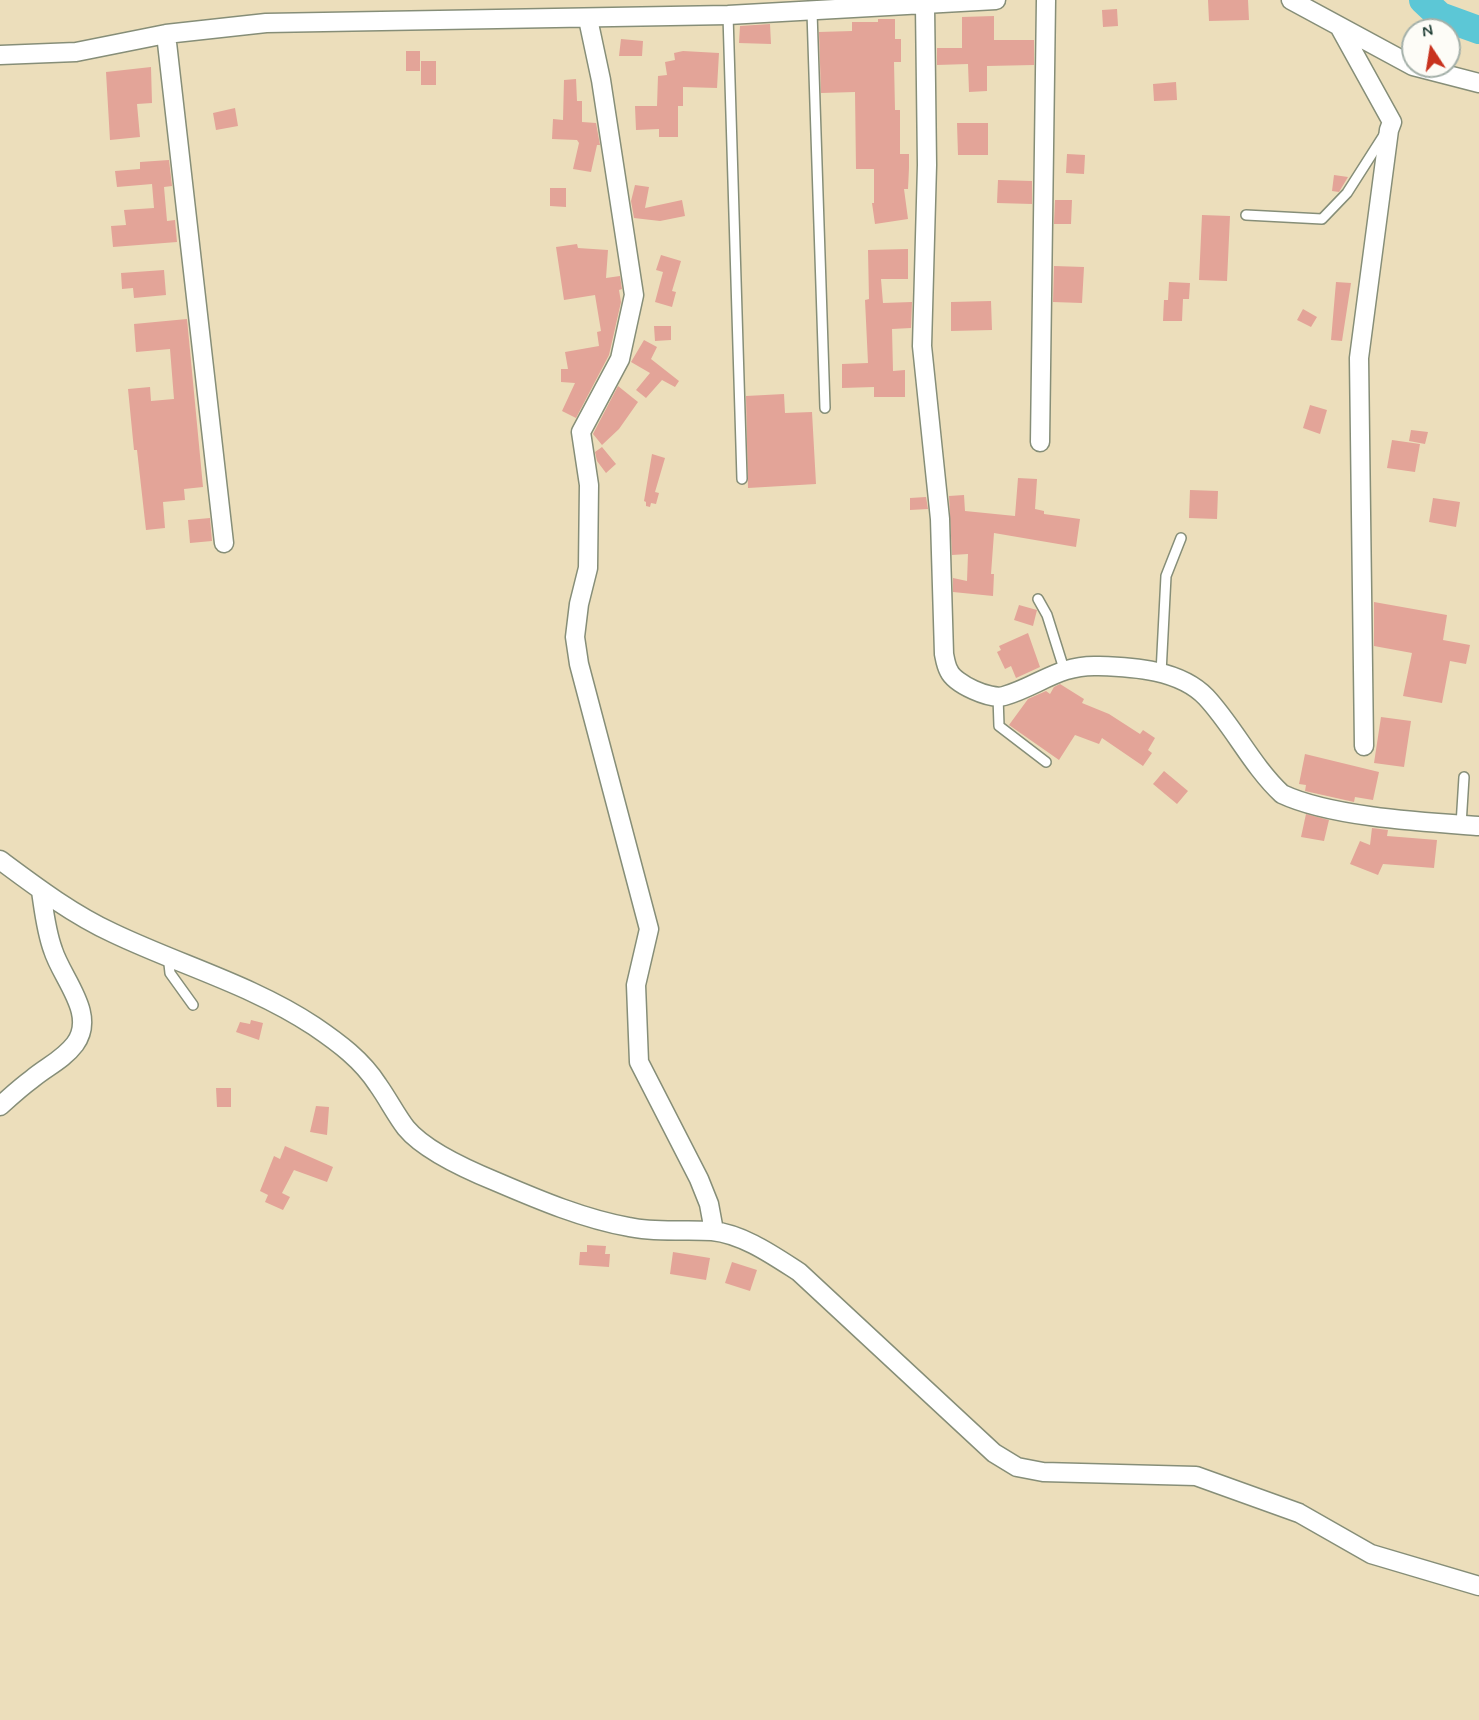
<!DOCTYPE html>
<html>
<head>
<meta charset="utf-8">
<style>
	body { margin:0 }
	#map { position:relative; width:1479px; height:1720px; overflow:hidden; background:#ecdebb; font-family:Mynerve,sans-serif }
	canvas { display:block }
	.north { position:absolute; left:1401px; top:18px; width:60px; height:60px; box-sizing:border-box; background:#fdfcf7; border:2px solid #a4b0a9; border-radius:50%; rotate:348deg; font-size:16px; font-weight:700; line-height:24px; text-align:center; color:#1f3d34 }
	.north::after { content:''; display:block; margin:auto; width:21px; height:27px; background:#c8321e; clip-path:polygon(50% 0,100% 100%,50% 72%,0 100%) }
</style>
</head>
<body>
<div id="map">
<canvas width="1479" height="1720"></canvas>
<div class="north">N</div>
</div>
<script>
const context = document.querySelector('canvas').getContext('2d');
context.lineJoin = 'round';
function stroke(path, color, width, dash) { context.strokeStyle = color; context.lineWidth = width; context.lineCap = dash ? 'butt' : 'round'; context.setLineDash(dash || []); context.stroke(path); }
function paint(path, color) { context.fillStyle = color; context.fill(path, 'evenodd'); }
stroke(new Path2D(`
	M1423,0L1440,16L1479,30`), '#5cc7d6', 28);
paint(new Path2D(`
	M1208,0H1248L1249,20L1209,21Z
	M1117,9L1118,26L1103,27L1102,10Z
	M994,16V40H1034V65L987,66V91L969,92L968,64L937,65V48H962V17Z
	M878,19H895V39H901V62H894L895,110H900V154H909V168L908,189H904L908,219L875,224L872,203H874V169H856L855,92L821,93L819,32L852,31V22H878Z
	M770,24L771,44L739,43L740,26Z
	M621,39L643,41L642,56H619Z
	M406,51H420V71H406Z
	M683,51L719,53L717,88L683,87V106H678V137H659V129L636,130L635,106H657L658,76L667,75L665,62L675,60L674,53Z
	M421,61H436V85H421Z
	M151,67L152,103L137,104L140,137L110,140L106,72Z
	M576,79L577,101H582V122L596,123L600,145H597L591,172L573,169L579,143L577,140L552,139L553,119L563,120L564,80Z
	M1176,82L1177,100L1154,101L1153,84Z
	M235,108L238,126L216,130L213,113Z
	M957,123H988V155H958Z
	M1067,154L1085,155L1084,174L1066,173Z
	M169,160L172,186L164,187L167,221L175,220L177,242L113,247L111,226L126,225L124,210L154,208L152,184L117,187L115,171L140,169V162Z
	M1334,175L1348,177L1339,192L1332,191Z
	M998,180L1032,181V204L997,203Z
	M635,185L649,187L645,208L682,200L685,216L660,221L634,218L631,201Z
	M550,188H566V207L550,206Z
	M1055,200H1072L1071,224H1054Z
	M1202,215L1230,216L1227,281L1199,280Z
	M577,244L578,248L608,250L606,278L620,276L622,289L619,290L621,302L609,355L576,418L562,411L575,383L561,382V369H568L565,352L599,346L597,332L601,331L595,295L564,300L556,247Z
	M908,249V279H881L883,303L912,302L911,328L892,329L893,371L905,370V397H874V387L842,388V364L868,363L865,300L869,299L868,250Z
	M661,255L681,261L672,291L676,292L672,307L655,302L663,272L656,270Z
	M1054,266L1084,267L1082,303L1053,302Z
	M164,270L166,295L134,298L133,288L122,289L121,273Z
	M1169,282L1190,283L1189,299H1183L1182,321H1163L1164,300H1168Z
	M1336,282L1351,283L1342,341L1331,340Z
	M991,301L992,330L951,331V302Z
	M1303,309L1317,317L1311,327L1297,320Z
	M187,319L203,487L184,489L185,500L163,502L165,528L146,530L137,450H134L128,389L150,387L151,401L174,399L170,349L136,352L134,324Z
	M654,326H671V340L655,341Z
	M644,340L657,347L651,359L679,381L675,387L662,380L646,398L636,390L650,373L631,362Z
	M618,386L638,402L619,429L602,445L593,434Z
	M784,394L785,413L812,412L816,484L748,488L746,396Z
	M1310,405L1327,410L1320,434L1303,428Z
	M1411,430L1428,432L1425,444L1409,441Z
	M1392,440L1420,444L1415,472L1387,468Z
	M602,447L616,464L606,473L597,461L595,452Z
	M652,454L665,458L655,492L659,493L656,504L651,503L650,507L646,506V502L644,501Z
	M1018,478L1037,479L1035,509L1044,511V514L1080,519L1076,547L994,533L991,574H994L993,596L953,592V578L967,581L968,554L952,555L949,496L964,495L965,511L1015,516Z
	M1190,490L1218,491L1217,519L1189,518Z
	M910,498L926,497L928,509L910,510Z
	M1433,498L1460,502L1456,527L1429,522Z
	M210,518L212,541L190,543L188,520Z
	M1374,602L1447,615L1443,640L1470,645L1466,664L1450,661L1442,703L1403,696L1412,653L1374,646Z
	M1019,605L1037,610L1033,626L1014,620Z
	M1028,633L1040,667L1016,678L1011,666L1005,669L997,652L1001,650L999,646Z
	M1060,684L1084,699L1082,703L1109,714L1140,734L1143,730L1155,738L1148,750L1152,753L1143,766L1102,738L1099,744L1075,735L1059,760L1009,725L1028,699L1046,691L1050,694L1054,687Z
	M1381,717L1411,721L1404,767L1374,763Z
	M1305,754L1379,772L1373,800L1355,797L1354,802L1305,791L1306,785L1299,784Z
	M1164,771L1188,791L1177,804L1153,784Z
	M1306,814L1329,820L1324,841L1301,837Z
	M1372,828L1388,830L1387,836L1437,840L1434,868L1383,864L1378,875L1350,864L1360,841L1370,845Z
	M251,1020L263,1023L259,1040L236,1032L240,1022L250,1024Z
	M216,1088H231V1107H217Z
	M316,1106L329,1107L327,1135L310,1132Z
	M285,1146L333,1167L327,1182L294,1170L282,1193L290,1197L283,1210L265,1202L268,1195L260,1191L274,1156L280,1159Z
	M587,1245L606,1246L605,1254H610L609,1267L579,1265L580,1252H587Z
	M673,1252L710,1258L706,1280L670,1274Z
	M732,1262L757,1270L750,1291L725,1283Z`), '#e3a498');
const service = new Path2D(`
	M812,12L825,408
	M728,15L742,479
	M1246,215L1322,219L1347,193L1384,135
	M1038,599L1047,615L1064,669
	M1161,673L1166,576L1181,538
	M998,696L999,726L1046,762
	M1461,825L1464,777
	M168,955L170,973L193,1005`);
const minor = new Path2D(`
	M1291,0L1413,66
	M925,6L927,165L922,346L940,519L944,654C945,659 946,666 949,671C955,684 990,700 1004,696C1039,686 1059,664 1099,666C1134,667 1180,670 1206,697C1234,727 1252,766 1282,794C1331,817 1423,822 1479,826
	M588,19L601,80L634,295L620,359L581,432L589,485L588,568L579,604L575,637L579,664L649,929L636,985L639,1062L699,1179L709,1204L714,1231
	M1340,28L1392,122L1389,130L1359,358L1364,746
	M166,34L224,543
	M0,55L76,52L166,34L266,23L728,15L996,0
	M1413,66L1479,83
	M1040,442L1046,0
	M0,860C35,886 72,914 113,933C180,965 252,985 314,1026C339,1043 362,1060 378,1085C388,1099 396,1115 406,1128C425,1151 470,1171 497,1182C539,1200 584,1219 629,1227C656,1233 684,1229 712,1231C743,1234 774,1256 799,1272L994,1453L1017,1467L1043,1472L1196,1476L1299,1513L1371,1554L1479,1586
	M0,1106C10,1097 21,1087 32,1079C46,1067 63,1060 75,1044C97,1014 62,979 53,950C46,931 44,911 41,891`);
stroke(service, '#868e78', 12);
stroke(minor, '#868e78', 21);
stroke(service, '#fff', 9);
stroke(minor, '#fff', 18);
</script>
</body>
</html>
